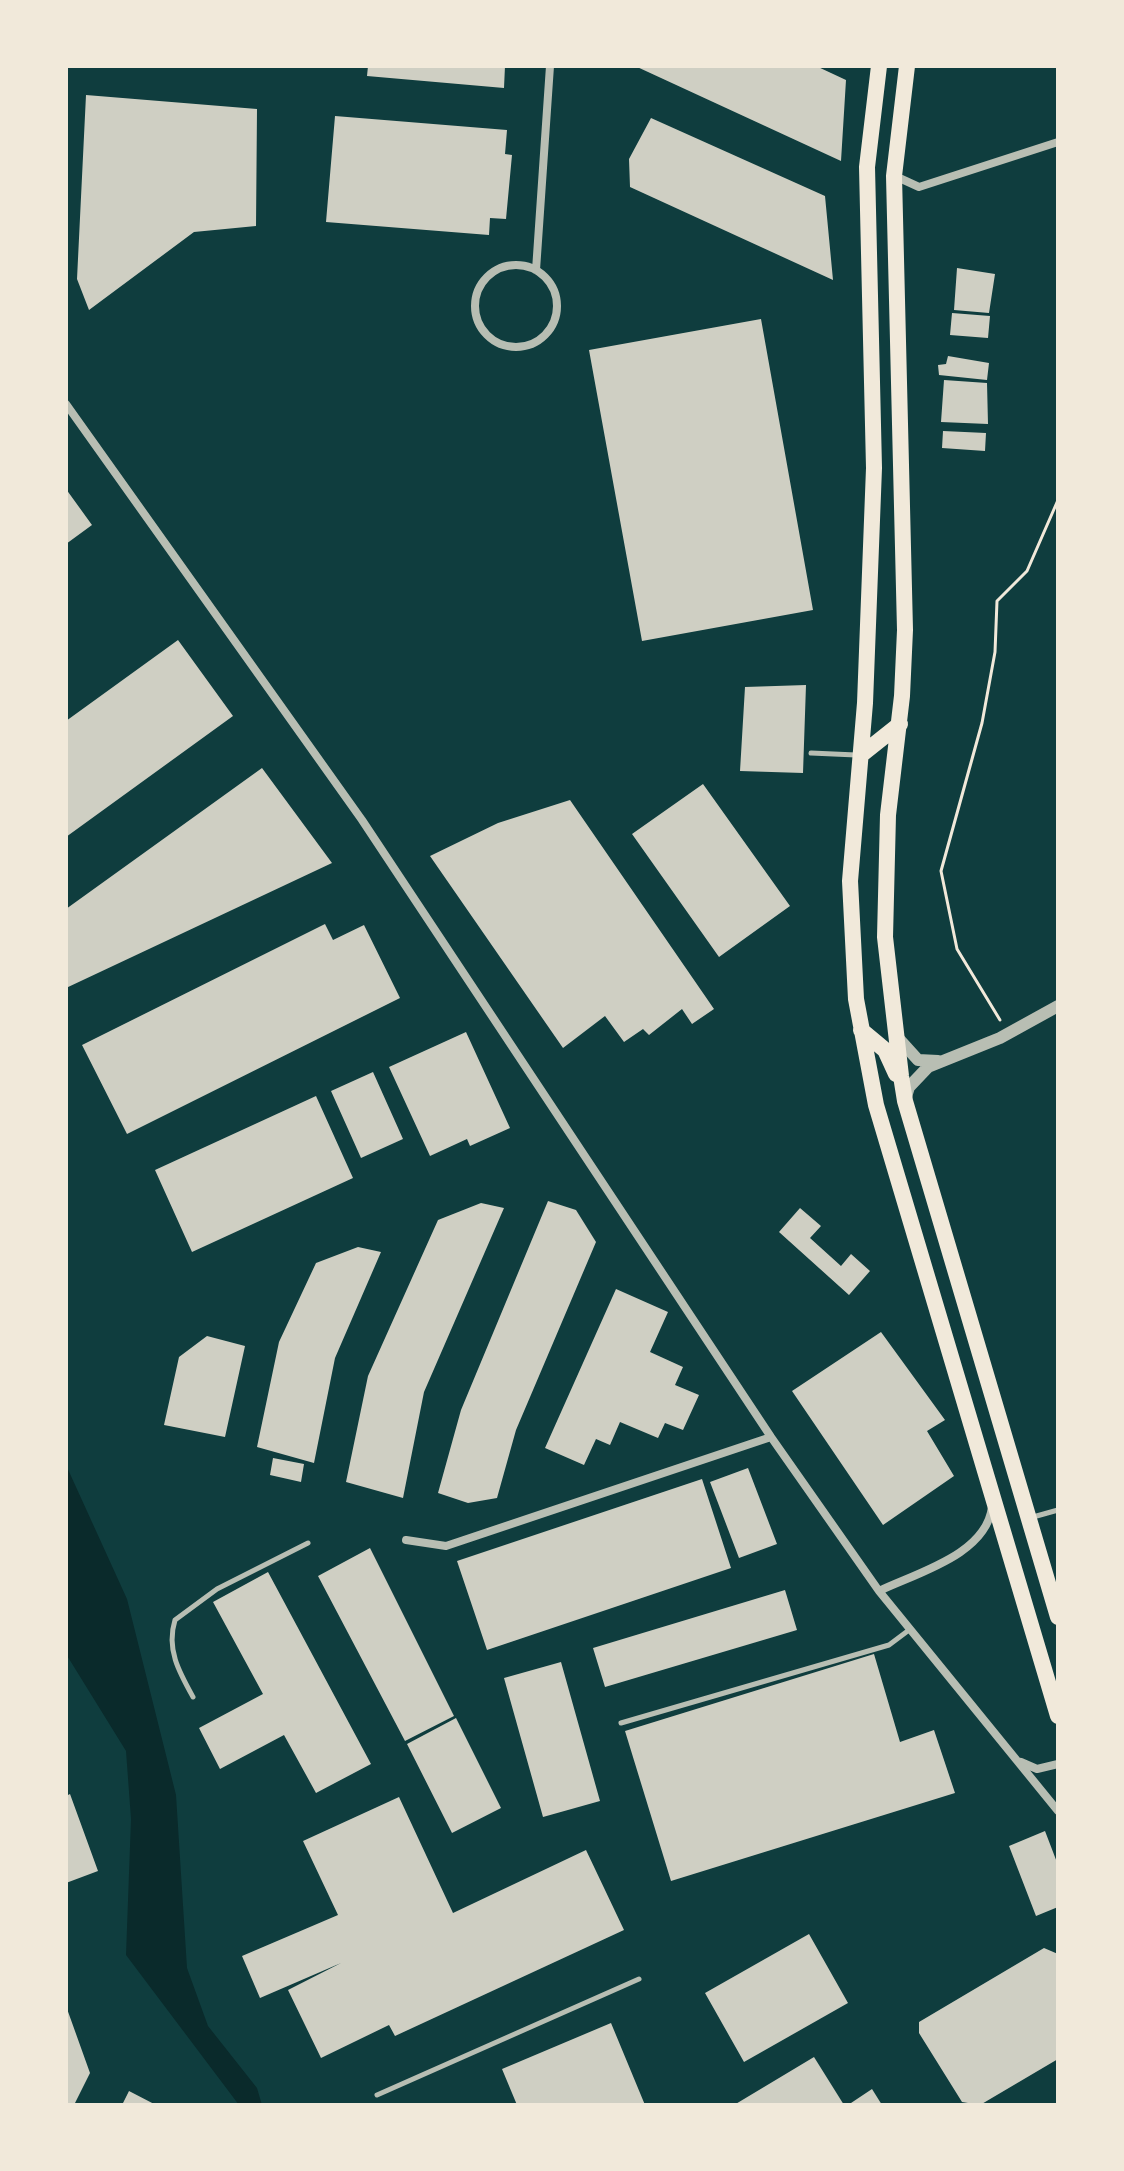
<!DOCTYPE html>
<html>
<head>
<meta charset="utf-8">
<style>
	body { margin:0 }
	#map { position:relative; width:1124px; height:2171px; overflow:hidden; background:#0f3d3e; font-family:"Sofia Sans Condensed",sans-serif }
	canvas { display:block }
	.frame { position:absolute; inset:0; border:68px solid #f1e9da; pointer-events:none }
</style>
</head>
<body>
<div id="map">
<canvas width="1124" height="2171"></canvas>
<div class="frame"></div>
</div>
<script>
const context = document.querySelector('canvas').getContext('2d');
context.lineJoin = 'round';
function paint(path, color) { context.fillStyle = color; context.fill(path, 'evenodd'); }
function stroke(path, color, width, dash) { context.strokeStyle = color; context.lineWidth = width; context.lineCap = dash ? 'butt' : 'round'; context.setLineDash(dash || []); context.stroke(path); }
paint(new Path2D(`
	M66,1465L127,1599L176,1795L187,1968L208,2026L257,2088L262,2105H239L126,1955L131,1819L126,1751L66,1654Z`), '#0a2a2b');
paint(new Path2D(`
	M368,66H505L504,88L367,76Z
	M635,66H816L846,80L841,161Z
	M86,95L257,109L256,226L194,232L89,310L77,279Z
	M335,116L507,130L505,154L512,155L506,219L490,218L489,235L326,222Z
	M651,118L825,196L833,280L630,187L629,159Z
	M957,268L995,274L989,313L954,310Z
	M952,313L990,316L988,338L950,335Z
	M761,319L813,610L642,641L589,350Z
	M948,356L989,363L987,380L939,375L938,365L946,364Z
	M944,380L987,383L988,424L941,422Z
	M943,431L986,433L985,451L942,448Z
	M66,489L92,525L66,544Z
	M178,640L233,716L66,837V721Z
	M806,685L803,773L740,771L745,687Z
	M262,768L332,863L66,988V909Z
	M703,784L790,906L719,957L632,834Z
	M570,800L714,1009L692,1024L682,1009L649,1035L643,1029L624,1042L605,1016L563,1048L430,856L498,823Z
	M325,924L333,940L364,925L400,998L127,1134L82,1045Z
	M466,1032L510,1128L470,1146L467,1139L430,1156L389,1067Z
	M373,1072L403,1139L361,1158L331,1091Z
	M316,1096L353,1178L192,1252L155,1170Z
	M548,1201L576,1210L596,1242L516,1430L497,1498L468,1503L438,1493L461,1410Z
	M481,1203L504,1208L424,1392L403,1498L346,1482L368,1376L438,1220Z
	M800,1208L821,1226L810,1238L841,1266L851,1254L870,1271L849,1295L779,1232Z
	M358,1247L381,1252L335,1358L314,1463L257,1447L279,1342L316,1263Z
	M616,1289L668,1312L650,1352L683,1367L675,1385L699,1395L683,1430L665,1423L658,1438L620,1422L610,1445L596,1439L584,1465L545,1448Z
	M881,1332L945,1420L927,1431L954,1476L883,1525L792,1391Z
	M207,1336L245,1346L225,1437L164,1425L179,1357Z
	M273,1458L304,1464L301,1482L270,1475Z
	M748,1468L777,1544L739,1558L710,1482Z
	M702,1479L731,1568L487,1650L457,1561Z
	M370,1548L454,1716L405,1741L318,1576Z
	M268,1572L371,1764L316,1793L284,1735L220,1769L199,1728L263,1694L213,1602Z
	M785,1590L797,1630L605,1687L593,1648Z
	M874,1654L900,1742L934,1730L955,1793L671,1881L625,1731Z
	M561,1662L600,1801L543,1817L504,1678Z
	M456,1718L501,1808L452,1833L407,1744Z
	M70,1794L98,1871L66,1883V1796Z
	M399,1797L453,1913L586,1850L624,1930L395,2036L389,2025L321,2058L288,1990L341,1963L260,1998L242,1956L338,1915L303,1841Z
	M1045,1831L1058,1865V1907L1036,1916L1009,1846Z
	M809,1934L848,2003L744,2062L705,1993Z
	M1044,1948L1058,1954V2059L980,2105L962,2102L919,2033V2022Z
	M66,2006L90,2073L74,2105H66Z
	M611,2023L645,2105H517L502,2069Z
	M814,2057L844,2105H734Z
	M872,2089L882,2105H848Z
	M129,2091L156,2105H122Z`), '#cfcfc3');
stroke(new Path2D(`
	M1000,1020L957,949L941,871L982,723L995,652L997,601L1027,571L1058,500`), '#f1e9da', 3);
stroke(new Path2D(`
	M811,753L856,755
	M1033,1517L1058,1510
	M193,1697C179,1672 166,1649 175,1620L217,1589L308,1543
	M621,1723L889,1645L909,1630
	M377,2095L639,1979`), '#b8beb3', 5);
stroke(new Path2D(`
	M895,176L919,187L1058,142
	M475 306a41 41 0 1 1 82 0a41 41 0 1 1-82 0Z
	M536,270L550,66
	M66,404L362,820L771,1437L879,1591L1058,1811
	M406,1540L446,1546L771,1437
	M879,1591C916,1573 986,1555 992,1507
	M1021,1762L1037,1769L1058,1764`), '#b8beb3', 8);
stroke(new Path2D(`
	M899,1039L918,1060L938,1061
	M905,1100L909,1087L928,1067L1000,1038L1058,1006`), '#b8beb3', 12);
stroke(new Path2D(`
	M879,66L867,167L874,468L865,703L850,881L856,999L876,1105L1058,1716
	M907,66L894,176L905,630L902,696L888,815L885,937L901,1076L905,1101L1058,1617
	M861,755L900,724
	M861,1030L885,1050L896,1074`), '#f1e9da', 16);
</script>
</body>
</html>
